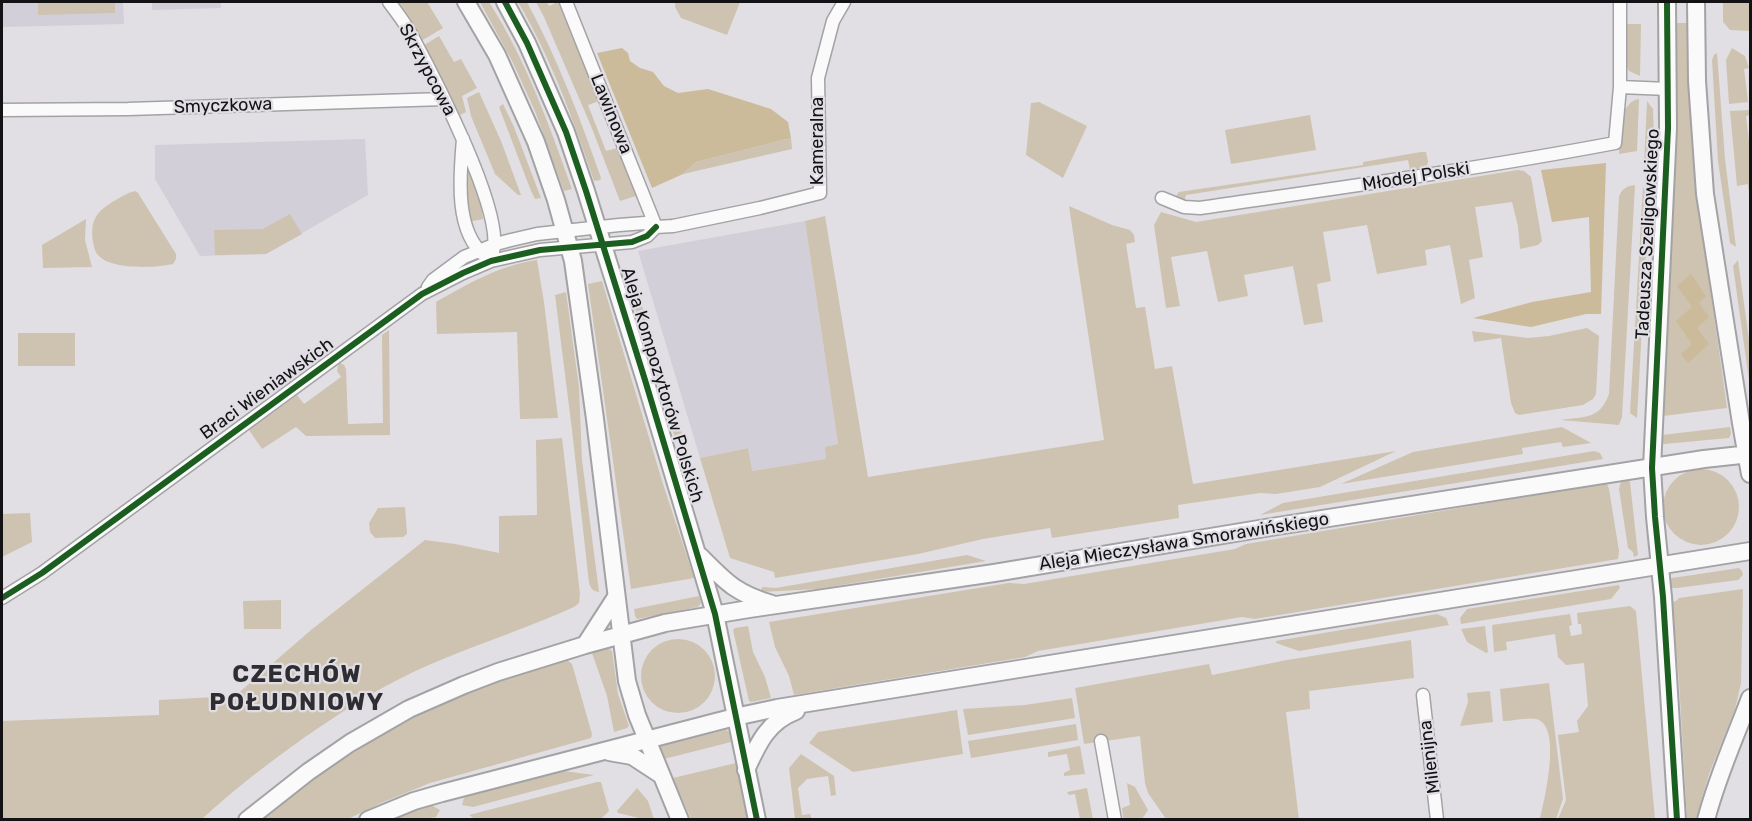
<!DOCTYPE html>
<html>
<head>
<meta charset="utf-8">
<style>
	body { margin:0 }
	#map { position:relative; width:1752px; height:821px; overflow:hidden; background:#e1dfe3; font-family:Rubik,sans-serif }
	canvas { display:block }
	.frame { position:absolute; inset:0; border:3px solid #131315; pointer-events:none }
</style>
</head>
<body>
<div id="map">
<canvas width="1752" height="821"></canvas>
<div class="frame"></div>
</div>
<script>
const context = document.querySelector('canvas').getContext('2d');
context.lineJoin = 'round';
function paint(path, color) { context.fillStyle = color; context.fill(path, 'evenodd'); }
function stroke(path, color, width, dash) { context.strokeStyle = color; context.lineWidth = width; context.lineCap = dash ? 'butt' : 'round'; context.setLineDash(dash || []); context.stroke(path); }
function write(font, color, halo, rows, align = 'center') {
  context.font = font + ' Rubik,sans-serif'; context.lineWidth = 4.5; context.setLineDash([]); context.textBaseline = 'middle'; context.strokeStyle = halo; context.fillStyle = color; for (const [text, x, y, turn = 0] of rows) {
    context.save(); context.translate(x, y); context.rotate((+turn || 0) * Math.PI / 180); context.textAlign = isNaN(turn) ? turn : align; if (halo) context.strokeText(text, 0, 0); context.fillText(text, 0, 0); context.restore();
  }
}
paint(new Path2D(`
	M2,2H123L124,24L2,27Z
	M152,2H221V8L152,10Z
	M365,139L368,195L266,254L200,256L155,179V145Z
	M805,221L838,445L827,459L751,471L748,448L700,458L638,251Z`), '#d2cfd8');
paint(new Path2D(`
	M38,2H115V13L38,15Z
	M398,2H427L443,28L421,41Z
	M480,2H489C526,60 549,124 572,189L564,191L535,111L513,63Z
	M518,2H527C557,58 580,117 601,178L600,180L594,181C573,119 551,58 518,2Z
	M536,2H547L549,6L558,2L599,101L588,105L606,151L617,148L636,196L620,201L591,126L544,17Z
	M675,2H740L727,35L681,18L675,7Z
	M1723,2H1750V31L1730,30L1723,22Z
	M1675,23H1687C1689,60 1689,97 1692,134C1699,225 1715,316 1727,408L1663,416C1670,285 1677,154 1675,23Z
	M1626,24H1641L1640,76L1629,71L1626,64Z
	M439,36L454,62L461,59L477,88L462,96L466,112L460,115L424,45Z
	M1732,48L1745,56L1749,68L1744,69L1748,102L1729,104L1726,60Z
	M1717,53L1725,159L1736,247L1730,243L1718,161L1712,60L1714,55Z
	M479,92L501,141L521,195H518L495,174L471,116L467,98Z
	M1639,99L1637,151L1619,154C1621,137 1618,102 1639,99Z
	M1647,101L1653,109C1653,126 1658,153 1644,165Z
	M1039,102L1087,126L1063,178L1026,155L1031,103Z
	M503,104L514,127L541,198L535,199L531,191L499,107Z
	M1750,110V115L1746,116L1750,150V204L1748,184L1737,186L1730,111Z
	M1310,115L1316,150L1231,164L1225,130Z
	M791,138L792,149L683,174L696,162Z
	M1421,152H1426L1428,161L1427,166L1410,170L1408,160L1186,195L1184,202L1176,196L1179,192L1363,165V162Z
	M466,170L470,171L481,203L483,219L468,222L465,187Z
	M1518,170L1524,171L1531,177L1542,241L1538,245L1520,249L1518,226L1512,202L1475,207L1483,257L1469,260L1475,298L1461,304L1450,245L1425,250L1427,265L1377,274L1367,225L1323,232L1331,281L1317,284L1323,322L1304,325L1293,266L1244,275L1248,296L1218,302L1207,251L1171,257L1180,306L1166,308L1154,225L1161,212L1196,222Z
	M1635,185L1622,417L1619,425L1561,420C1586,416 1599,420 1609,394L1619,196C1623,188 1627,186 1635,185Z
	M1643,187L1649,197L1637,418L1630,413Z
	M135,191L138,193L176,254V259L173,264C156,268 110,270 98,255C95,252 94,247 93,242C90,220 96,212 114,201C121,197 127,193 135,191Z
	M1069,206L1112,225L1130,230L1134,235L1135,242L1126,244L1136,308L1145,307L1155,369L1172,366L1193,484L1396,451L1320,487L1276,494L1260,493L1178,505L1179,518L1052,538L1050,528L983,539L918,554L775,578L774,572L730,558L700,458L748,448L752,471L826,459L825,447L838,444L805,221L825,216L868,477L1104,440Z
	M290,214L302,234L266,254L215,255L214,230L263,229Z
	M86,219L85,240L92,267L43,268L42,245Z
	M537,260L544,302L558,418L520,419L517,332L437,334L436,302C468,284 500,265 537,260Z
	M1738,260L1750,347V387L1733,266Z
	M632,274L689,456L687,457L675,438L625,276Z
	M602,281L663,484L694,578L631,589L588,284Z
	M566,292L579,387L582,460L599,592C593,591 591,589 589,583L572,430L555,295Z
	M1587,328L1599,336L1596,394L1593,399L1583,405L1519,415L1515,413L1511,403L1501,338L1474,342L1472,331L1528,338L1549,336Z
	M389,330L390,435L306,436L296,427L262,449L249,430L297,395L304,404L341,377L337,371L338,365L340,363L344,365L346,369L348,424L383,423L382,335Z
	M18,333H75V366H18Z
	M1562,427L1591,443L1563,447L1561,442L1522,448L1523,454L1341,484L1413,452Z
	M1730,427L1731,434L1729,438L1664,444L1661,441L1662,435Z
	M562,438L580,594L579,603L574,607C527,628 478,644 431,664C386,683 344,710 305,737C269,763 234,789 202,819H2V721L159,715V700L235,696L311,630L425,540L455,544L499,553V516L537,515L536,440Z
	M1594,451L1600,453L1603,459L1260,515L1283,503Z
	M1663 507a38 38 0 1 1 76 0a38 38 0 1 1-76 0Z
	M1628,480L1630,482L1638,555L1634,557L1633,552L1628,548L1619,489L1621,481Z
	M1607,483L1609,489L1619,551L1618,559L1255,619L1242,617L1038,651L1025,657L794,695L789,676L775,647L769,622L1009,583L1024,584L1235,549L1246,544Z
	M405,507L407,534L403,537L375,538L370,532L369,523L378,508Z
	M30,513L32,542L2,557V514Z
	M967,555L986,561L818,589L761,592L762,587L776,588Z
	M1739,568L1742,571L1743,575L1738,580L1677,588H1670L1669,581L1672,578Z
	M1619,585L1620,588L1611,599L1461,624L1460,618L1467,609Z
	M1743,589L1741,683L1735,709L1709,774L1696,819H1687L1679,681L1671,602L1676,601L1679,598Z
	M699,596L701,603L698,607L637,619L635,616L634,609Z
	M281,600V629H244L243,601Z
	M1630,606L1636,611L1655,819H1558L1566,800L1558,735L1579,732L1577,721L1588,706L1584,663L1566,665L1558,657L1555,634L1506,642L1507,650L1494,652L1492,625L1570,614L1572,625L1569,626L1571,636L1582,634L1581,624H1578L1577,613Z
	M1437,614L1446,618L1449,625L1299,651L1276,643V641Z
	M748,626L753,652L765,677L771,698L751,702L749,701L733,630L735,628Z
	M1485,626L1488,652L1486,653L1467,642L1461,629Z
	M641 676a37 37 0 1 1 74 0a37 37 0 1 1-74 0Z
	M1411,640L1414,678L1309,691L1310,709L1286,712L1299,820L1166,819L1148,793L1145,783L1140,736L1084,744L1075,688L1209,664L1212,675L1287,660Z
	M608,648L612,651L618,694L629,726L627,728L614,732L607,696L592,653Z
	M567,660L572,664L592,734L591,738L430,783L381,803L348,819L261,820L300,788L370,742L426,711L465,692Z
	M1549,683L1563,799L1556,819H1540C1544,801 1563,725 1536,719C1526,717 1513,721 1503,721L1500,689Z
	M1490,691L1493,722L1460,726L1468,702L1467,693Z
	M1072,698L1075,718L968,735L963,709L1025,705Z
	M957,710L963,754L853,772L809,743L818,732Z
	M1076,724L1078,740L971,758L968,741Z
	M726,730L729,732L731,742L664,759L660,748L661,746Z
	M1080,746L1085,774L1064,776V773L1070,770L1067,754L1048,757V752Z
	M801,754L834,776L836,795L831,796L828,776L807,779L798,788L802,815L810,814L812,819H795L789,768Z
	M736,763L749,819H691L673,778Z
	M564,771L594,775L473,807L462,805L464,798L468,795Z
	M597,782H601L609,811L601,819L476,820L469,815Z
	M1127,783L1135,787L1148,810L1142,819H1126L1123,817L1122,808L1130,805Z
	M637,788L648,801L654,819H643L618,813L617,811Z
	M1087,788L1093,819H1080L1075,794L1069,795L1067,792Z
	M431,805L440,810L436,817L425,819L387,820Z`), '#cdc3b0');
paint(new Path2D(`
	M622,48L628,53L630,61L640,68L653,72L664,86L678,93L708,89L771,109L788,122L791,138L696,162L683,174L652,188L597,53Z
	M1606,163L1601,314H1586L1531,327L1473,318L1532,302L1591,292L1589,217L1552,222L1541,170Z
	M1691,274L1706,296L1699,303L1709,317L1697,328L1709,344L1688,363L1681,354L1692,344L1676,321L1692,307L1677,286Z`), '#cbbb9b');
const street = new Path2D(`
	M389,2C397,13 406,24 412,36C433,75 505,213 493,252
	M566,2L656,227
	M1620,87L1668,89
	M2,110L128,109L444,99
	M463,139C460,175 454,231 485,256
	M1162,198L1184,207L1200,208C1338,188 1477,169 1615,143L1620,87V2
	M428,287L433,280L464,257L496,244L511,240L537,234L619,225L645,223L656,227L673,226L760,208L820,193L818,78L833,21L844,2
	M2,598L42,573L422,294L463,273L491,261L540,250L632,242L647,236L656,227
	M1423,695L1437,820
	M1101,741L1115,820`);
const secondary = new Path2D(`
	M466,2L497,55L536,142L556,200L573,261L595,419L627,681L637,715L680,820
	M505,2L527,43L566,132L586,191L645,380L715,614L757,820
	M1667,2L1668,128L1652,468L1655,517L1663,597L1677,820
	M1696,2L1697,81L1705,194L1741,423L1750,474
	M700,556C726,582 735,593 772,604
	M585,645L616,597
	M609,752L632,756L661,775
	M746,770C758,744 767,722 796,711
	M247,820L308,772L350,743L409,709L464,685L498,672L585,645L665,623L749,609L994,573L1265,528L1704,459L1750,454
	M368,820L414,801L442,793L735,717L777,708L1750,551
	M1706,820C1717,777 1735,738 1750,698`);
stroke(street, '#a3a2a4', 15);
stroke(secondary, '#a3a2a4', 20);
stroke(street, '#fafafb', 12);
stroke(secondary, '#fafafb', 16);
stroke(new Path2D(`
	M505,2L527,43L566,132L586,191L645,380L715,614L757,820
	M1667,2L1668,128L1652,468L1655,517L1663,597L1677,820
	M2,598L42,573L422,294L463,273L491,261L540,250L632,242L647,236L656,227`), '#1b5e20', 6);
write('18px', '#131315', '#e0dee4', [
	["Skrzypcowa",427,70,62],
	["Smyczkowa",223,106,-2],
	["Lawinowa",611,114,68],
	["Kameralna",818,141,-90],
	["Młodej Polski",1416,177,-9],
	["Tadeusza Szeligowskiego",1648,234,-87],
	["Aleja Kompozytorów Polskich",662,385,73],
	["Braci Wieniawskich",267,389,-36],
	["Aleja Mieczysława Smorawińskiego",1184,542,-9],
	["Milenijna",1430,757,-97]
]);
context.letterSpacing = '1.5px';
write('bold 24px', '#2e2d31', '#e0dee4', [
	["CZECHÓW",297,675],
	["POŁUDNIOWY",297,703]
]);
context.letterSpacing = '0px';
</script>
</body>
</html>
